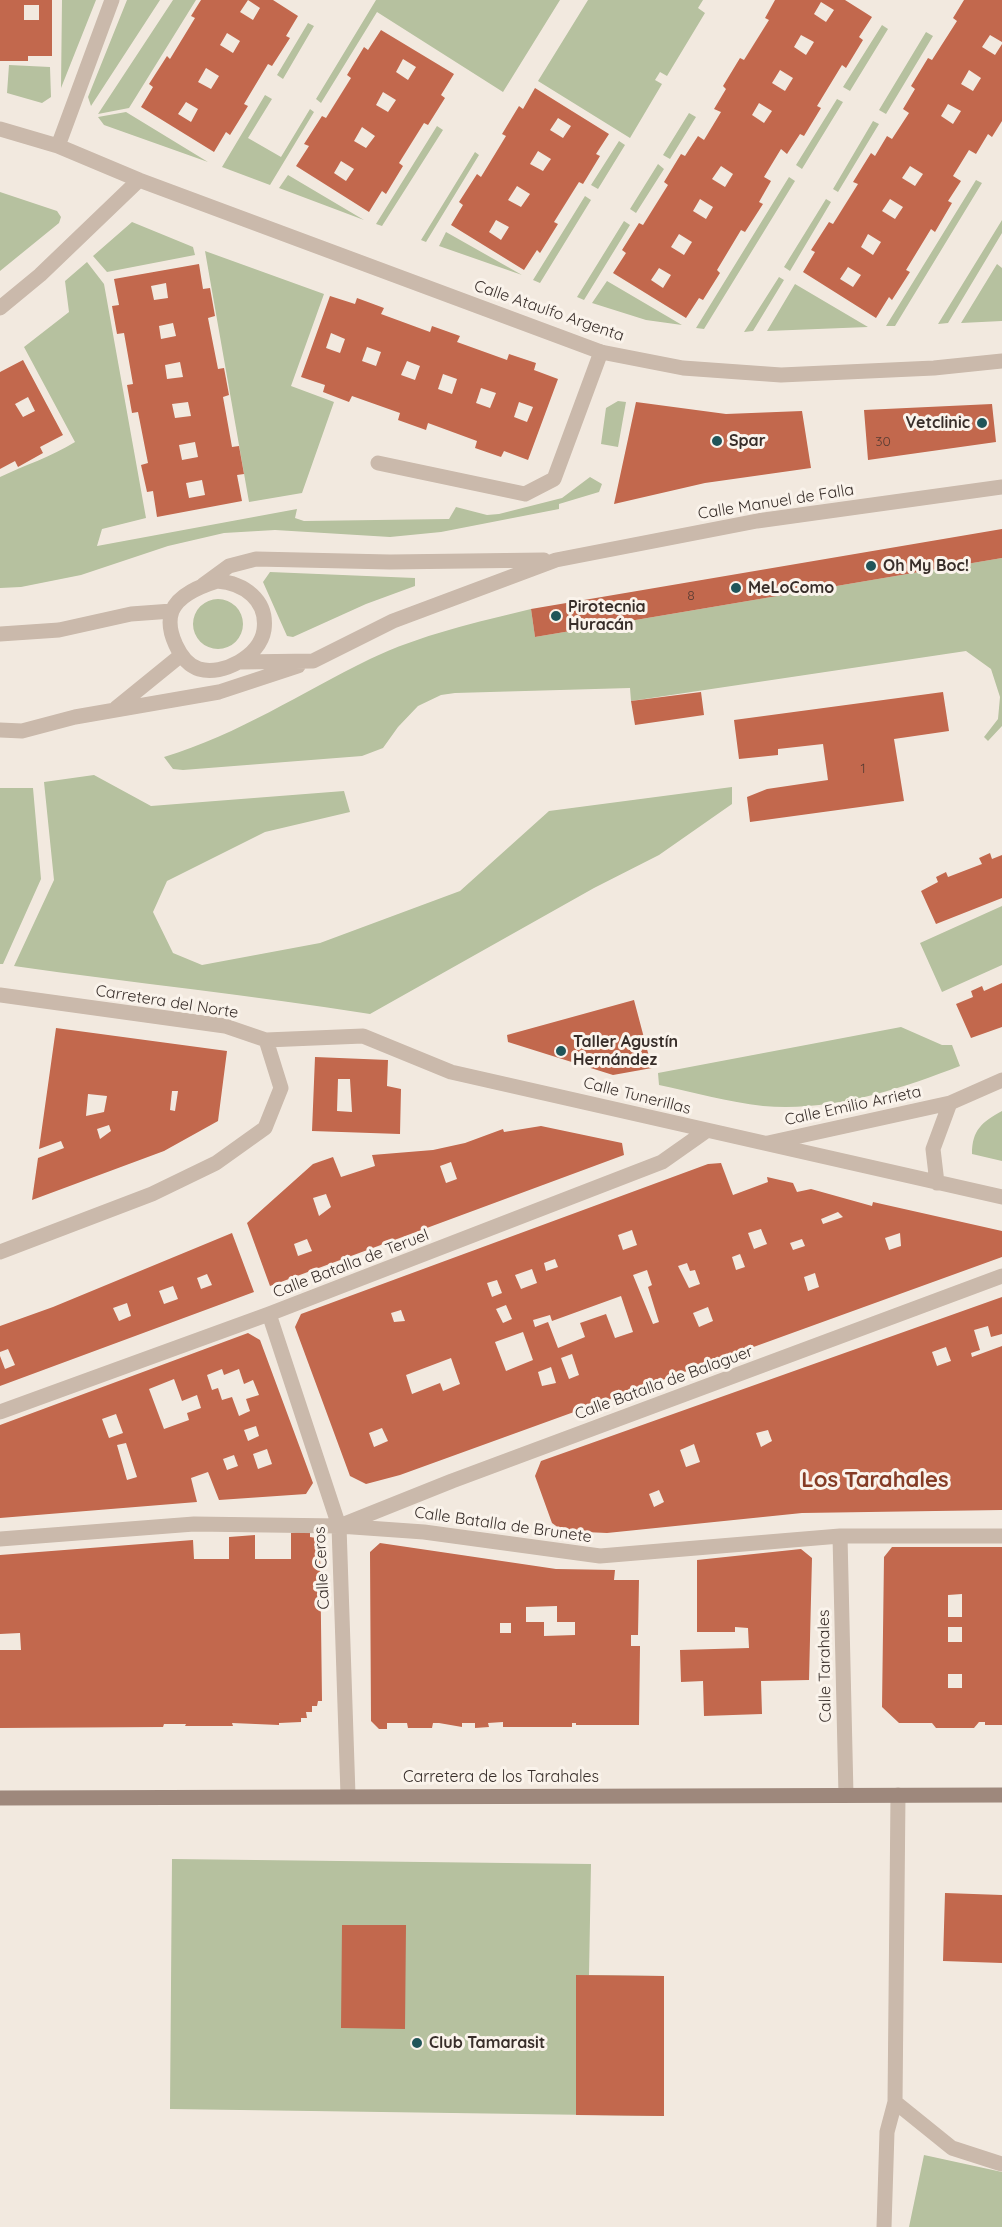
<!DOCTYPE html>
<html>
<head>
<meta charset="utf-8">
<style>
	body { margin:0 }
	canvas { display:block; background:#f2e9df }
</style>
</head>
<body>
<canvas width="1002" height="2227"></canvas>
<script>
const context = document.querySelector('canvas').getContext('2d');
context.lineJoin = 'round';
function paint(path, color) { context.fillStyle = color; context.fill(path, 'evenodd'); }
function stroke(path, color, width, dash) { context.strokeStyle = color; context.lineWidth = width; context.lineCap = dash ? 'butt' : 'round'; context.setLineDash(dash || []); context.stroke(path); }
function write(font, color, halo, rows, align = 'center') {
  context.font = font + ' Quicksand,sans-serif'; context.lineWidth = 6; context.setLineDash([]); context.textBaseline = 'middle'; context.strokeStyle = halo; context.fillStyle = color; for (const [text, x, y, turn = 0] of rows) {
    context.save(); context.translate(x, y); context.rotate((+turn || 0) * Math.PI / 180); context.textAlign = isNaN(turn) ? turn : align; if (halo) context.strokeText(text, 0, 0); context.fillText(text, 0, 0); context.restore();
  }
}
paint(new Path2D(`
	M62,0H96L61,88Z
	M127,0H160L91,106L88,97Z
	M173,0H196L129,108L98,114Z
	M376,0H560L503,92L377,12L321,103L316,99Z
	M588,0H703L698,8L705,13L667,76L660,72L655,80L662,84L630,138L538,81Z
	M308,23L314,26L283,79L277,75Z
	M882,25L888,29L850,91L843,87Z
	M926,32L933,36L886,114L879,110Z
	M9,65L50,67L51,97L42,103L7,93Z
	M265,95L272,99L248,138L281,157L310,109L314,112L270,185L222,167Z
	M837,99L843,102L802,169L796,165Z
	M126,112L208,162L104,125L98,117Z
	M689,113L696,117L670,159L663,155Z
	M873,121L879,124L838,192L833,189Z
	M437,126L443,130L382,226L376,224Z
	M619,141L625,145L598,189L591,185Z
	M475,152L479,155L426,242L421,240Z
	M658,164L664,169L636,213L630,209Z
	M288,175L364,220L279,188Z
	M789,177L795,181L704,329L696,328Z
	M976,180L982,183L895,326H886Z
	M0,192L57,211L61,217L59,223L0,271Z
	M585,196L591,200L540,283L533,280Z
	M826,199L831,202L790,271L784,267Z
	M1002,220V233L948,323L938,324Z
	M624,221L630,225L584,300L577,297Z
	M132,222L193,247L195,255L107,272L93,256Z
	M446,232L522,275L439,246Z
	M205,251L324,294L291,386L334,402L302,493L249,502Z
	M87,262L104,284L146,518L102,529L97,546L297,509L295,518L304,521L449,519L456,507L487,515L499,514L562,498L590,477L602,484L599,492L559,504V509L441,532L390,537L275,530L224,533L168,546L81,575L21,587L0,588V477C25,465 51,457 75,442L24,347L69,312L65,281Z
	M997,264L1002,268V321L961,323Z
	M779,277L784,280L753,331L744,332Z
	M607,281L682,325L646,320L592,303Z
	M795,284L868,327L767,331Z
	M618,401L626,402L618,447L601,444L606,408Z
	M1002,558V726L988,741L984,737L998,719L1000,697L991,669L966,651L631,701L630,688L455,693L441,695L418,706L398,727L383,748L362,756L183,770L173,769L164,757C240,734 300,693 370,659C420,635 477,622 531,609L535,637Z
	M270,572L415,578V586L366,604L293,637L287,636L263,582Z
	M193 624a25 25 0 1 1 50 0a25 25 0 1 1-50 0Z
	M94,775L151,806L344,791L350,812L265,832L167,881L153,912L173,953L202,965L320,943L460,891L549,811L732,787V804L659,855L594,888L370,1014C252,995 133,983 14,966L54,880L44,782Z
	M0,788H33L41,879L3,964H0Z
	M1002,906V965L942,992L920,943Z
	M901,1027L942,1045H952L960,1066C898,1090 830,1112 763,1106C728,1102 693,1092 659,1085L658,1073Z
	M1002,1111V1161L972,1154C972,1130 982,1122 1002,1111Z
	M172,1859L591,1864L589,1975L664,1976V2116L170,2109Z
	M924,2155L1002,2172V2227H909Z`), '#b6c19f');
paint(new Path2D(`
	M0,0H52V56H28V61H0ZM24,5H39V20H24Z
	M201,0H273L298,16L286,36L290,38L272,66L268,64L244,104L248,106L230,135L226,132L214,152L141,107L153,87L149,84L167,56L170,59L195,18L191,16ZM248,0L260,8L253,20L240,12ZM227,33L240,41L233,53L220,45ZM206,68L219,76L211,89L198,82ZM186,102L198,109L191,122L178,114Z
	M775,0H845L872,17L859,37L863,40L846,68L842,65L817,106L821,108L804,136L800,134L787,154L781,149L764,177L771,181L759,202L763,204L745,232L741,230L717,270L720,273L703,300L699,298L686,318L613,273L626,253L622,250L639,223L643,225L668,185L664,182L681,154L685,156L698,136L704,140L721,112L714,109L726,89L723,86L740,58L744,60L769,20L765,18ZM821,2L834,10L826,22L814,14ZM801,35L814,42L806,55L794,47ZM780,70L793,78L785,91L772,83ZM759,103L772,111L764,123L752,115ZM721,166L733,174L725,187L712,179ZM700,199L713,207L706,219L693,211ZM679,234L692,242L684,255L671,247ZM659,268L671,275L663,288L651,280Z
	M964,0H1002V42L990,35L982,47L995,55L1002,44V121L992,137L988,134L976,154L969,150L953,176L961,181L948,201L952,203L935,232L931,229L906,270L910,272L892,300L889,297L876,318L803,272L815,252L811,250L829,222L833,224L858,184L853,182L871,153L875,156L887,136L892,139L909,113L903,109L915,89L911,86L928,58L932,60L957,21L953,18ZM969,70L981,78L973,91L961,84ZM948,104L961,111L953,124L941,116ZM910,166L923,174L915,186L902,178ZM890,199L903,207L895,219L882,211ZM868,234L881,242L873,255L861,247ZM848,267L861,275L853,287L840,279Z
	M381,30L454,74L441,95L445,98L428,125L424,123L399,163L403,166L386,194L382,191L369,212L296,166L309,146L304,144L322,116L326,118L351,78L347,75L364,47L368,50ZM403,59L416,67L408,80L396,72ZM383,92L396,100L388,112L376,105ZM362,127L375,136L366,148L354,141ZM341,161L354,169L346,181L334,173Z
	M535,88L609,134L596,154L600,156L583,184L579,182L554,222L558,224L540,253L537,250L524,270L451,225L463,205L459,202L477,174L481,177L506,136L502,134L519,106L523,109ZM558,118L571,126L563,138L550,130ZM538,151L551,159L543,171L530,164ZM517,186L530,194L521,207L508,200ZM496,220L509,227L501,240L489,232Z
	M199,264L203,289L210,288L215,316L208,318L218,369L224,368L229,395L223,397L232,447L239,446L244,474L237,475L242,501L157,517L153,491L147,492L141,465L148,463L138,412L132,413L127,385L133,384L124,333L117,334L112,306L119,305L114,279ZM166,283L168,298L154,300L151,286ZM173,323L176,336L161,339L159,326ZM180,362L183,377L167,379L165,365ZM188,402L191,416L175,418L172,404ZM195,442L198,457L182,460L179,445ZM202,480L205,495L189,498L186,483Z
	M330,296L355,304L357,298L384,308L381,314L430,332L432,326L460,336L457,342L507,360L509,354L536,363L534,370L558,379L528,460L504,451L501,457L475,448L477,441L428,423L426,430L398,420L400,413L352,396L349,402L323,392L325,385L301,377ZM331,333L345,339L340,353L326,348ZM367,347L381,352L376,366L362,361ZM407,361L420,366L415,380L401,375ZM443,374L457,379L452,394L438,389ZM481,388L496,393L490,408L476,403ZM519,402L533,407L527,422L514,417Z
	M23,360L63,435L40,447L43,453L18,467L15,461L0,469V372ZM28,397L35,411L23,417L15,404Z
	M636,402L726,414L802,411L811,468L705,483L614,504Z
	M992,404L996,442L868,460L864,410Z
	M1002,529V558L535,637L531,609Z
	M701,692L704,715L635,725L631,701Z
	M943,692L949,731L894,739L904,801L750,822L747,797L767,789L828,780L823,744L778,749V755L739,759L734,720Z
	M990,853L992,859L1002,855V898L936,924L921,891L938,882L936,877L946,872L948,877L982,864L979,858Z
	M1002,983V1027L971,1038L956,1004L973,997L971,991L982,986L984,991Z
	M634,1000L652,1068L613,1075L508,1042L507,1035Z
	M56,1028L227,1051L218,1121L164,1151L32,1200L38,1158L64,1148L61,1141L39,1149ZM172,1091H178L175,1111L170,1110ZM88,1094L107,1096L104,1112L86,1116ZM109,1125L111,1131L100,1139L97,1129Z
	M315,1057L388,1060L387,1086L401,1089L400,1134L312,1131ZM338,1079H350L352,1112L337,1111Z
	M541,1126L622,1143L624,1155L270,1286L247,1223L313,1164L333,1157L341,1177L375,1166L372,1155L433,1150L465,1143L503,1129L504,1132ZM451,1162L457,1179L446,1183L440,1166ZM326,1194L331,1207L319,1216L313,1198ZM307,1239L312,1251L298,1256L294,1244Z
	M721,1163L733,1195L768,1182L767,1177L793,1183L797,1192L811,1189L872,1206L873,1202L1002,1231V1257L400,1475L366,1484L350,1476L295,1327L301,1314L708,1164ZM838,1212L843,1217L823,1224L821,1219ZM761,1229L767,1244L754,1249L748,1233ZM632,1230L637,1245L623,1250L618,1235ZM900,1233L901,1246L889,1250L885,1238ZM802,1239L805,1246L793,1250L790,1243ZM740,1254L745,1267L736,1270L732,1257ZM555,1259L558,1267L546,1271L544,1263ZM687,1263L690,1271L695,1270L700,1284L689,1288L678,1266ZM532,1269L537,1283L521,1289L515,1275ZM647,1270L652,1285L648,1287L659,1322L653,1324L633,1275ZM815,1273L819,1287L808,1291L804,1277ZM497,1280L502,1293L492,1297L487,1283ZM621,1296L633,1332L615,1338L606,1314L580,1323L585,1337L558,1348L548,1322L535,1327L533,1320L550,1315L552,1321ZM506,1305L512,1319L503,1323L496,1309ZM708,1307L713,1321L699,1327L693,1313ZM401,1310L405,1321L394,1322L391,1313ZM523,1332L533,1360L506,1371L495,1342ZM572,1354L579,1375L569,1379L561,1358ZM451,1358L460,1384L443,1391L440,1383L412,1394L406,1375ZM551,1367L556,1383L542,1386L538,1372ZM382,1428L388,1441L374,1447L369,1433Z
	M232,1233L254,1292L0,1386V1356L5,1369L15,1365L8,1349L0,1352V1326L53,1307ZM207,1274L212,1285L201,1289L197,1278ZM173,1286L178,1299L164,1304L159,1291ZM127,1303L131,1316L119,1321L113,1308Z
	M1002,1297V1334L991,1337L988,1326L974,1330L980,1350L971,1353L972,1357L1002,1346V1510L802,1513L607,1533L563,1531L552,1523L535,1476L541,1461ZM946,1347L951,1361L937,1366L932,1352ZM768,1430L772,1441L761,1447L756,1433ZM694,1444L700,1462L686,1467L680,1450ZM659,1490L664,1502L654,1507L649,1494Z
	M248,1333L260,1340L313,1483L306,1494L219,1500L208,1472L191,1478L197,1502L0,1518V1425ZM222,1369L224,1375L239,1369L244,1384L253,1380L259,1395L246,1399L250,1411L239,1416L232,1397L222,1400L218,1388L212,1390L207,1375ZM174,1379L182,1401L197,1395L201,1408L187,1413L189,1420L164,1429L149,1389ZM116,1414L123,1433L109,1438L102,1419ZM256,1426L259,1436L248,1441L244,1430ZM126,1443L137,1477L127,1480L117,1445ZM267,1449L272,1464L258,1469L253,1454ZM234,1455L238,1466L227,1470L223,1459Z
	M310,1531V1537L316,1538L315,1545H320L322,1701H318L317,1706H312V1712H306L307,1718H301V1722L279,1723V1725L232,1723L233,1726H185L186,1724H164L163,1727L0,1728V1650H21L20,1633L0,1634V1555L193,1540L194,1559H229V1537L255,1535V1559H291V1533Z
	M380,1543L556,1569L615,1570L614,1580H639L638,1635H631V1646H640L639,1725H576V1723H572V1727H503V1722L488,1723L489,1727L475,1728V1723H462V1727L439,1723H433L432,1728H408L407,1723H387V1729H379L371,1721L370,1552ZM557,1606V1622H575V1635L544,1636V1622H526V1607ZM500,1623H511V1633H500Z
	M892,1547H1002V1725H985V1722H979L974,1728H936L932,1723H899L882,1707L884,1557ZM962,1594V1617H948V1595ZM948,1627H962V1642H948ZM948,1674H962V1688H948Z
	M801,1549L812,1558L809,1680L761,1681L762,1714L704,1716L703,1681L681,1682L680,1650L749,1648L748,1628L735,1627V1632H697V1560Z
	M945,1893L1002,1895V1963L943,1961Z
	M342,1925H406L405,2029L341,2028Z
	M576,1975L664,1976V2116L576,2115Z`), '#c2684d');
stroke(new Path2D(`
	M378,463L525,494L554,479L601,352
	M898,1795L895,2102L952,2148L1002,2164
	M884,2227L887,2132L895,2102`), '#cab9ab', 15);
stroke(new Path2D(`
	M0,129L58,146L139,180L601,352L683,368L781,375L934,368L1002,361
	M58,146L112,0
	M0,308L40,275L139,180
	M217,581C244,583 268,600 264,630C260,656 223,676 199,669C180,663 165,630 172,611C179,594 201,586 217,581Z
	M203,585L229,566L256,559L390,562L544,560
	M0,634L59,630L131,614L172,611
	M240,662L313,661L393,621L556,560L757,521L1002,487
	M116,708L180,656
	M0,730L22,731L75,717L219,692L298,666
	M0,995L225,1026L266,1040L363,1036L451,1072L1002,1197
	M768,1143L950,1103L1002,1080
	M937,1183L933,1149L950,1103
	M0,1252L152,1194L216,1163L265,1128L281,1088L266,1040
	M269,1314L339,1526L348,1795
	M0,1412L269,1314L662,1162L706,1131
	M342,1525L452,1481L1002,1276
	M840,1536L846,1795
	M0,1539L194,1524L339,1526L424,1532L600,1556L840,1536H1002`), '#cab9ab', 15);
stroke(new Path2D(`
	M0,1798L1002,1795`), '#9e887c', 15);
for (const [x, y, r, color] of [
	[982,423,6,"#205559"],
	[717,441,6,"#205559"],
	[871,566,6,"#205559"],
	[736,588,6,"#205559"],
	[556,616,6,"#205559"],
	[561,1051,6,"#205559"],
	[417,2043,6,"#205559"]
]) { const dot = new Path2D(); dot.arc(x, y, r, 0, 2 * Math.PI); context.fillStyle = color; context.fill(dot); stroke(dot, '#faf3eb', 2); }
write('14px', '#5a3c33', null, [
	["30",883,442],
	["8",691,596],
	["1",863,769]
]);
write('16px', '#382e2a', '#faf3eb', [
	["Calle Ataulfo Argenta",549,311,19],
	["Calle Manuel de Falla",776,502,-9],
	["Carretera del Norte",167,1002,9],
	["Calle Tunerillas",637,1096,14],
	["Calle Emilio Arrieta",853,1106,-12],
	["Calle Batalla de Teruel",351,1264,-21],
	["Calle Batalla de Balaguer",664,1383,-20],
	["Calle Batalla de Brunete",503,1525,8],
	["Calle Ceros",322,1568,-93],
	["Calle Tarahales",825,1666,-91],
	["Carretera de los Tarahales",501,1777]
]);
write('bold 16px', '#382e2a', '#faf3eb', [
	["Vetclinic",970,423,"right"],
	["Spar",729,441],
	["Oh My Boc!",883,566],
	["MeLoComo",748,588],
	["Pirotecnia",568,607],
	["Huracán",568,625],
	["Taller Agustín",573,1042],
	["Hernández",573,1060],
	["Club Tamarasit",429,2043]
], 'left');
write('bold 22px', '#853b25', '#faf3eb', [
	["Los Tarahales",875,1480]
]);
</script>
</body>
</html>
